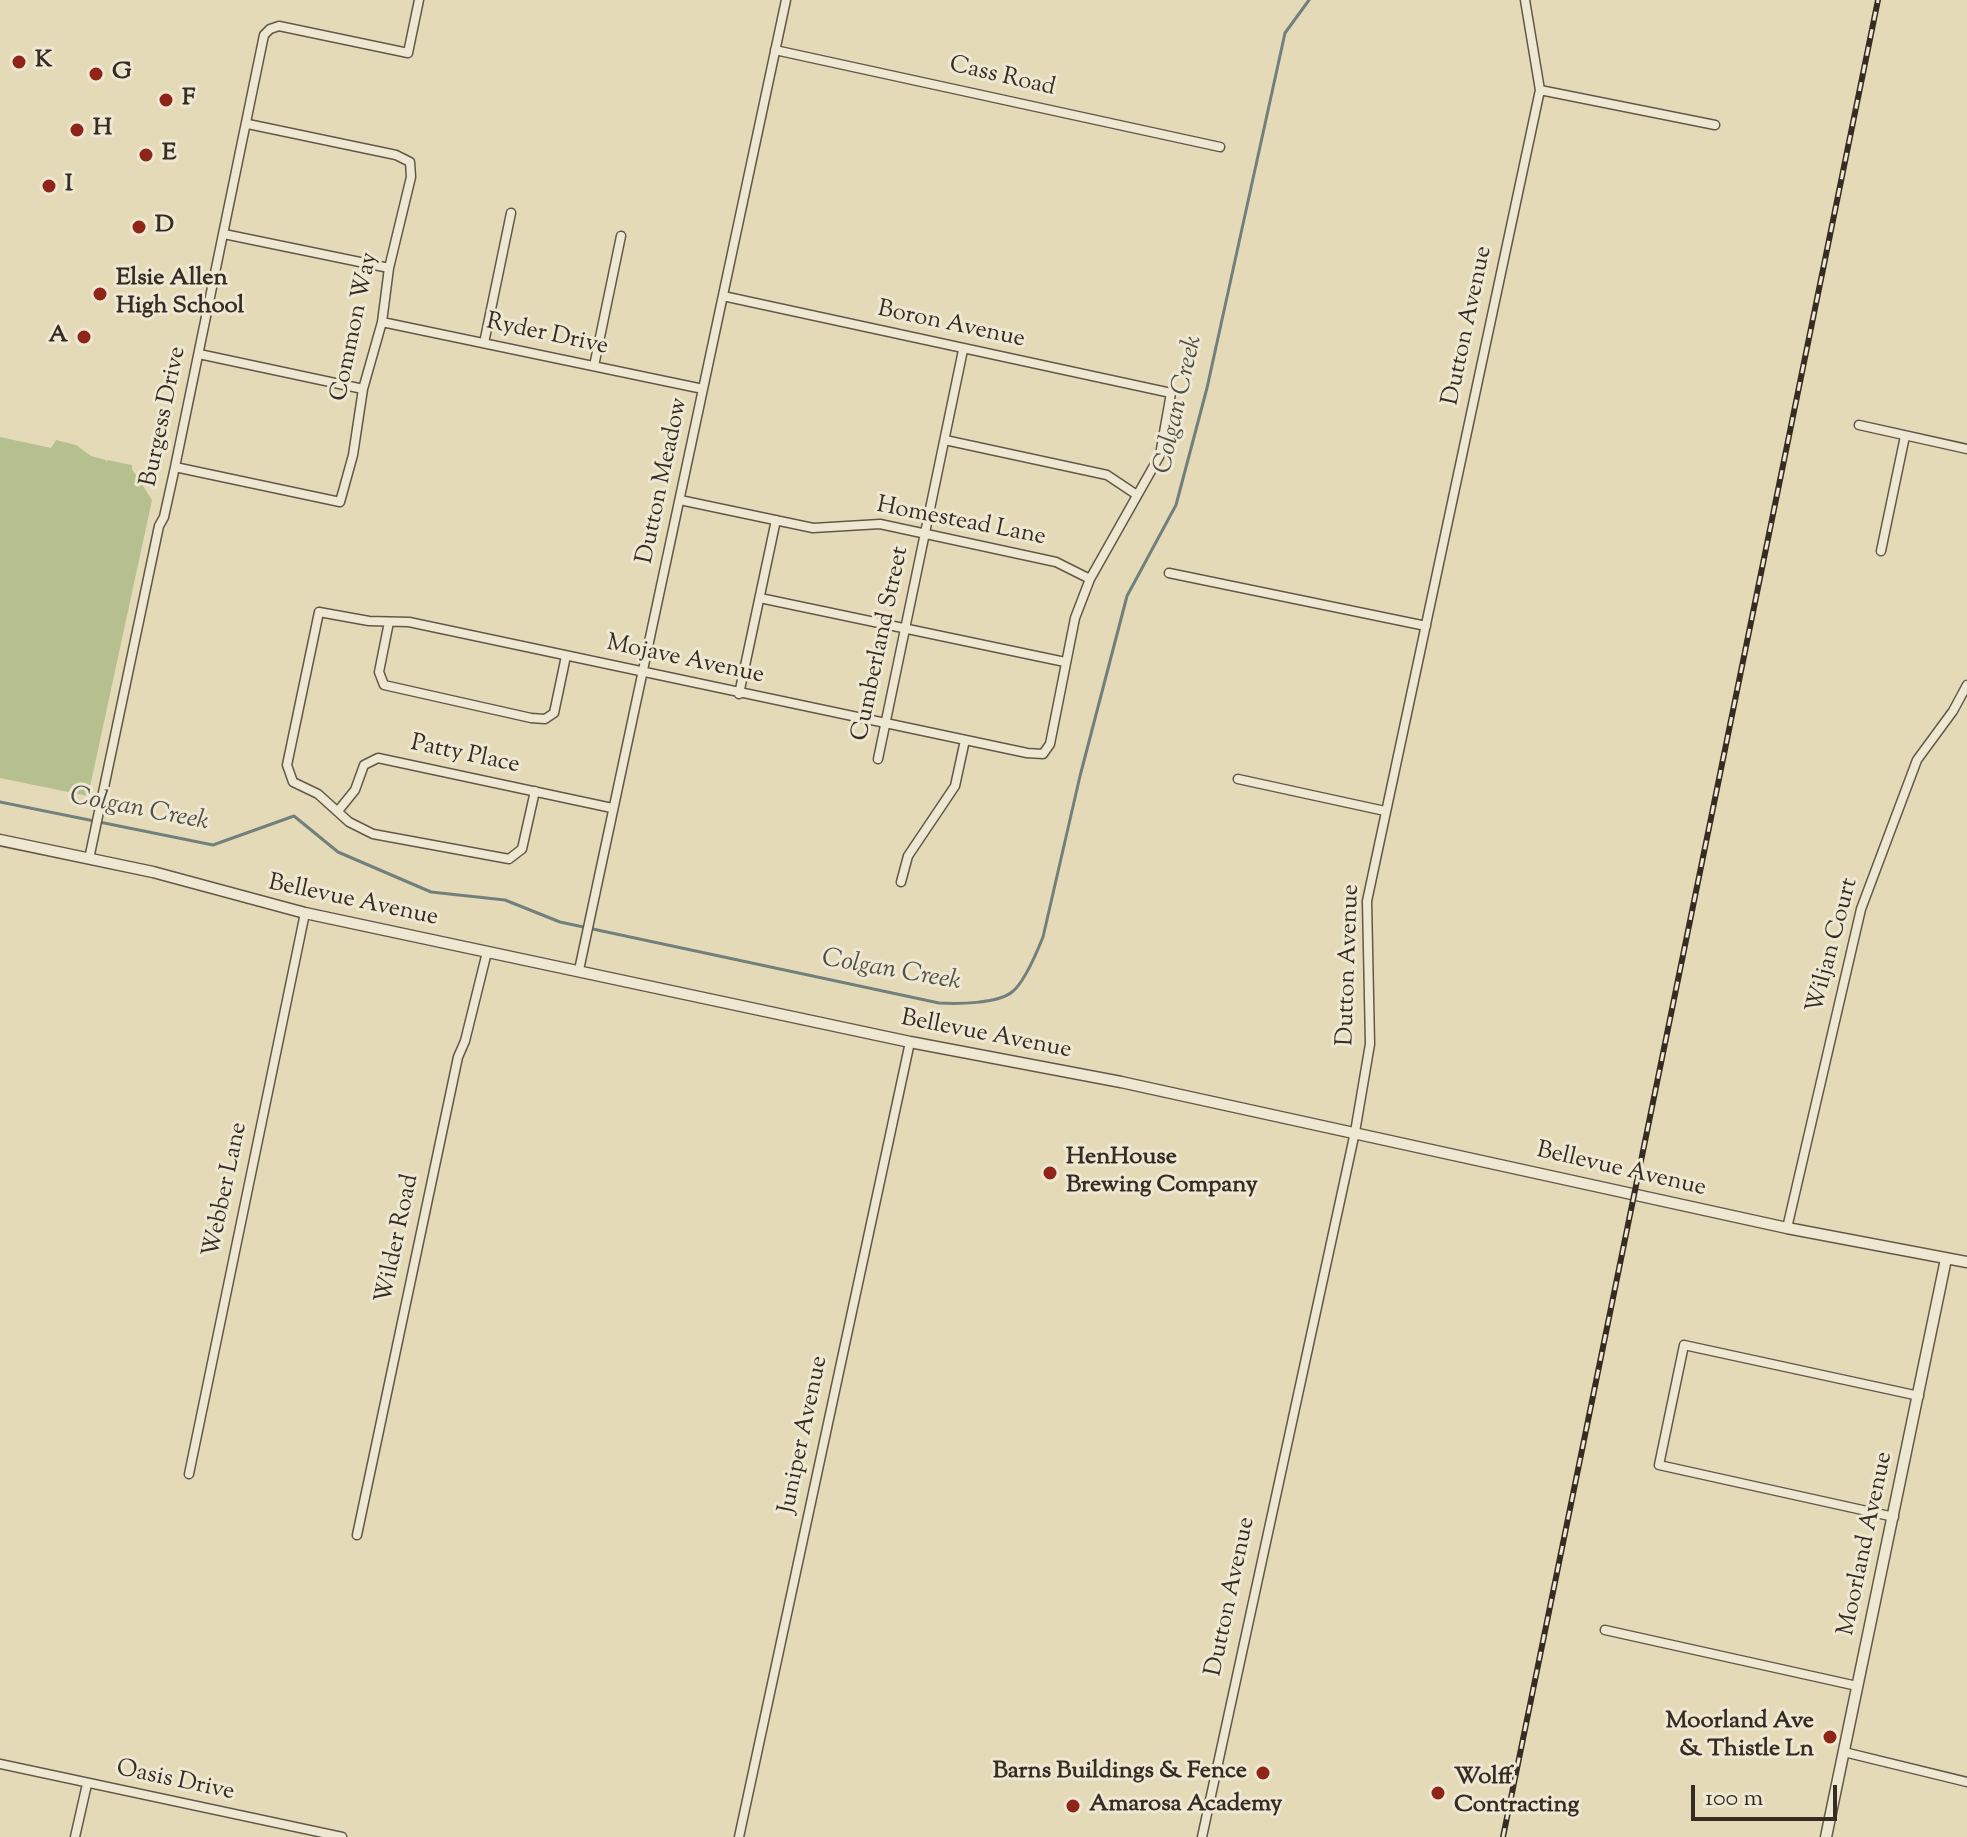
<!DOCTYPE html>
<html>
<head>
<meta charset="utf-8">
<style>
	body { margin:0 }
	#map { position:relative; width:1967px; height:1837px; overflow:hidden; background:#e5dab8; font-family:"Sorts Mill Goudy",serif }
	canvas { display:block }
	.scale { position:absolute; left:1691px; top:1785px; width:146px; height:36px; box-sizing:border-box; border:4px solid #372c24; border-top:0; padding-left:10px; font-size:24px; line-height:28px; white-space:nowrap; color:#372c24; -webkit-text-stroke:6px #eee7d1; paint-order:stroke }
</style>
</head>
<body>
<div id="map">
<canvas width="1967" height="1837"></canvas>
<div class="scale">100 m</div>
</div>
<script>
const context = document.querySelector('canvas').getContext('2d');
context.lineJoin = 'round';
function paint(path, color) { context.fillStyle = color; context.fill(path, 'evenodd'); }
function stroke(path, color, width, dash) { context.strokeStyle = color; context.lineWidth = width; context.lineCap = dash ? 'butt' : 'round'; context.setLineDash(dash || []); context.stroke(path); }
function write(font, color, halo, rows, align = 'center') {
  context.font = font + ' "Sorts Mill Goudy",serif'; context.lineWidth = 6; context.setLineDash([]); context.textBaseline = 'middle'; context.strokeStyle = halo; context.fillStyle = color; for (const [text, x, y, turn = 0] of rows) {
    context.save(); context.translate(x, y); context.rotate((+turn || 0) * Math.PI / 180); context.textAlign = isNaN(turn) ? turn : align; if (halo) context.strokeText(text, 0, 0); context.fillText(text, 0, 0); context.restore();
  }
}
paint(new Path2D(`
	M0,437L51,448L56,440L76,445L91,456L106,460V463L107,460L132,465V469L152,500L88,796L0,778Z`), '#b5c08e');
stroke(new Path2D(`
	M0,802L213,845L294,816L338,852L431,892L505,900L560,922L939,1003C957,1004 997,1004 1012,992C1025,982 1037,952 1043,937L1080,776L1127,596L1176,505L1207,388L1285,33L1309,0`), '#72807d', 3);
const minor = new Path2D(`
	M775,50L1220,147
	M1540,90L1715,125
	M224,234L389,268
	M382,322L703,389
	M484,343L511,213
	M199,354L363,389
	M594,366L621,236
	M1859,425L1967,449
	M945,440L1107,475L1137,495
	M175,467L340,502L353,455L363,389L382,322L389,268L411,177L410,162L396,155L248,124
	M680,500L813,528L880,524L1056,562L1090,579
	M1881,551L1905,436
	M1169,573L1426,626
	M760,598L1065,662
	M389,622L379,672L384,685L531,718L545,719L554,713L566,656
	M739,694L776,520
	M878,759L963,350
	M1238,779L1385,811
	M535,791L522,849L509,859L373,834L349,822L318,794L293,782L287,765L319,612L369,621L409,622L1027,753L1043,754L1050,744L1075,618L1090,579L1160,455L1171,393L723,296
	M338,811L355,790L364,765L378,758L612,808
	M89,859L159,526L164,517L175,467L264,35L270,29L279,26L408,53L419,0
	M901,882L908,856L955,786L965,740
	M579,970L786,0
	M1787,1228L1861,909L1917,760L1953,711L1967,685
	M189,1474L305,913
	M1894,1517L1659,1465L1684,1345L1919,1396
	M357,1535L458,1057L465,1041L487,952
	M1605,1630L1857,1686
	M1844,1752L1967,1782
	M0,1764L342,1837
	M75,1837L87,1784
	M739,1837L910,1042
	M1202,1837L1355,1132L1370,1044L1367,901L1540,90L1525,0`);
const tertiary = new Path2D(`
	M0,840L153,872L305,913L910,1042L1121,1082L1787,1228L1967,1262
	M1826,1837L1946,1259`);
stroke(minor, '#625849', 11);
stroke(tertiary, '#625849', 13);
stroke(minor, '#eee7d1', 8);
stroke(tertiary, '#eee7d1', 10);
const rail = new Path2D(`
	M1503,1837L1878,0`);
stroke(rail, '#372c24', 6);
stroke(rail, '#eee7d1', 3, [9]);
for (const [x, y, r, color] of [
	[19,62,8,"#8f2418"],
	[96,74,8,"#8f2418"],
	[166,100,8,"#8f2418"],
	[77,130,8,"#8f2418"],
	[146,155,8,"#8f2418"],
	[49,186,8,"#8f2418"],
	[139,227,8,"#8f2418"],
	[100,294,8,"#8f2418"],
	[84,337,8,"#8f2418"],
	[1050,1173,8,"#8f2418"],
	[1830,1737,8,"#8f2418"],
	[1263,1773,8,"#8f2418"],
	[1438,1793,8,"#8f2418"],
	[1073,1806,8,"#8f2418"]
]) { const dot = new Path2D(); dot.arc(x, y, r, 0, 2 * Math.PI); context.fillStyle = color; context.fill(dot); stroke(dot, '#eee7d1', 3); }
write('bold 24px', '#372c24', '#eee7d1', [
	["K",35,62],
	["G",112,74],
	["F",182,100],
	["H",93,130],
	["E",162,155],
	["I",65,186],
	["D",155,227],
	["Elsie Allen",116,280],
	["High School",116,308],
	["A",68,337,"right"],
	["HenHouse",1066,1159],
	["Brewing Company",1066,1187],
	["Moorland Ave",1814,1723,"right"],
	["& Thistle Ln",1814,1751,"right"],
	["Barns Buildings & Fence",1247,1773,"right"],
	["Wolff",1454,1779],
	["Contracting",1454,1807],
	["Amarosa Academy",1089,1806]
], 'left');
write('24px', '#372c24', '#eee7d1', [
	["Cass Road",1002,78,13],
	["Boron Avenue",951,326,12],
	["Dutton Avenue",1469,326,-78],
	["Common Way",356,327,-78],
	["Ryder Drive",547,336,12],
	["Burgess Drive",165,417,-78],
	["Dutton Meadow",664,481,-78],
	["Homestead Lane",961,523,11],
	["Cumberland Street",882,644,-78],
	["Mojave Avenue",685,661,12],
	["Patty Place",465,756,12],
	["Bellevue Avenue",353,902,12],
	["Wiljan Court",1834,946,-75],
	["Dutton Avenue",1350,965,-88],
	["Bellevue Avenue",986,1036,11],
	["Bellevue Avenue",1621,1171,13],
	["Webber Lane",227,1190,-78],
	["Wilder Road",399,1239,-78],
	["Juniper Avenue",805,1435,-78],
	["Moorland Avenue",1867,1544,-78],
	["Dutton Avenue",1232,1597,-78],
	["Oasis Drive",175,1782,12]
]);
write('italic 26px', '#504f49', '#eee7d1', [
	["Colgan Creek",1180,405,-77],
	["Colgan Creek",139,811,11],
	["Colgan Creek",891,972,10]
]);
</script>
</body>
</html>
